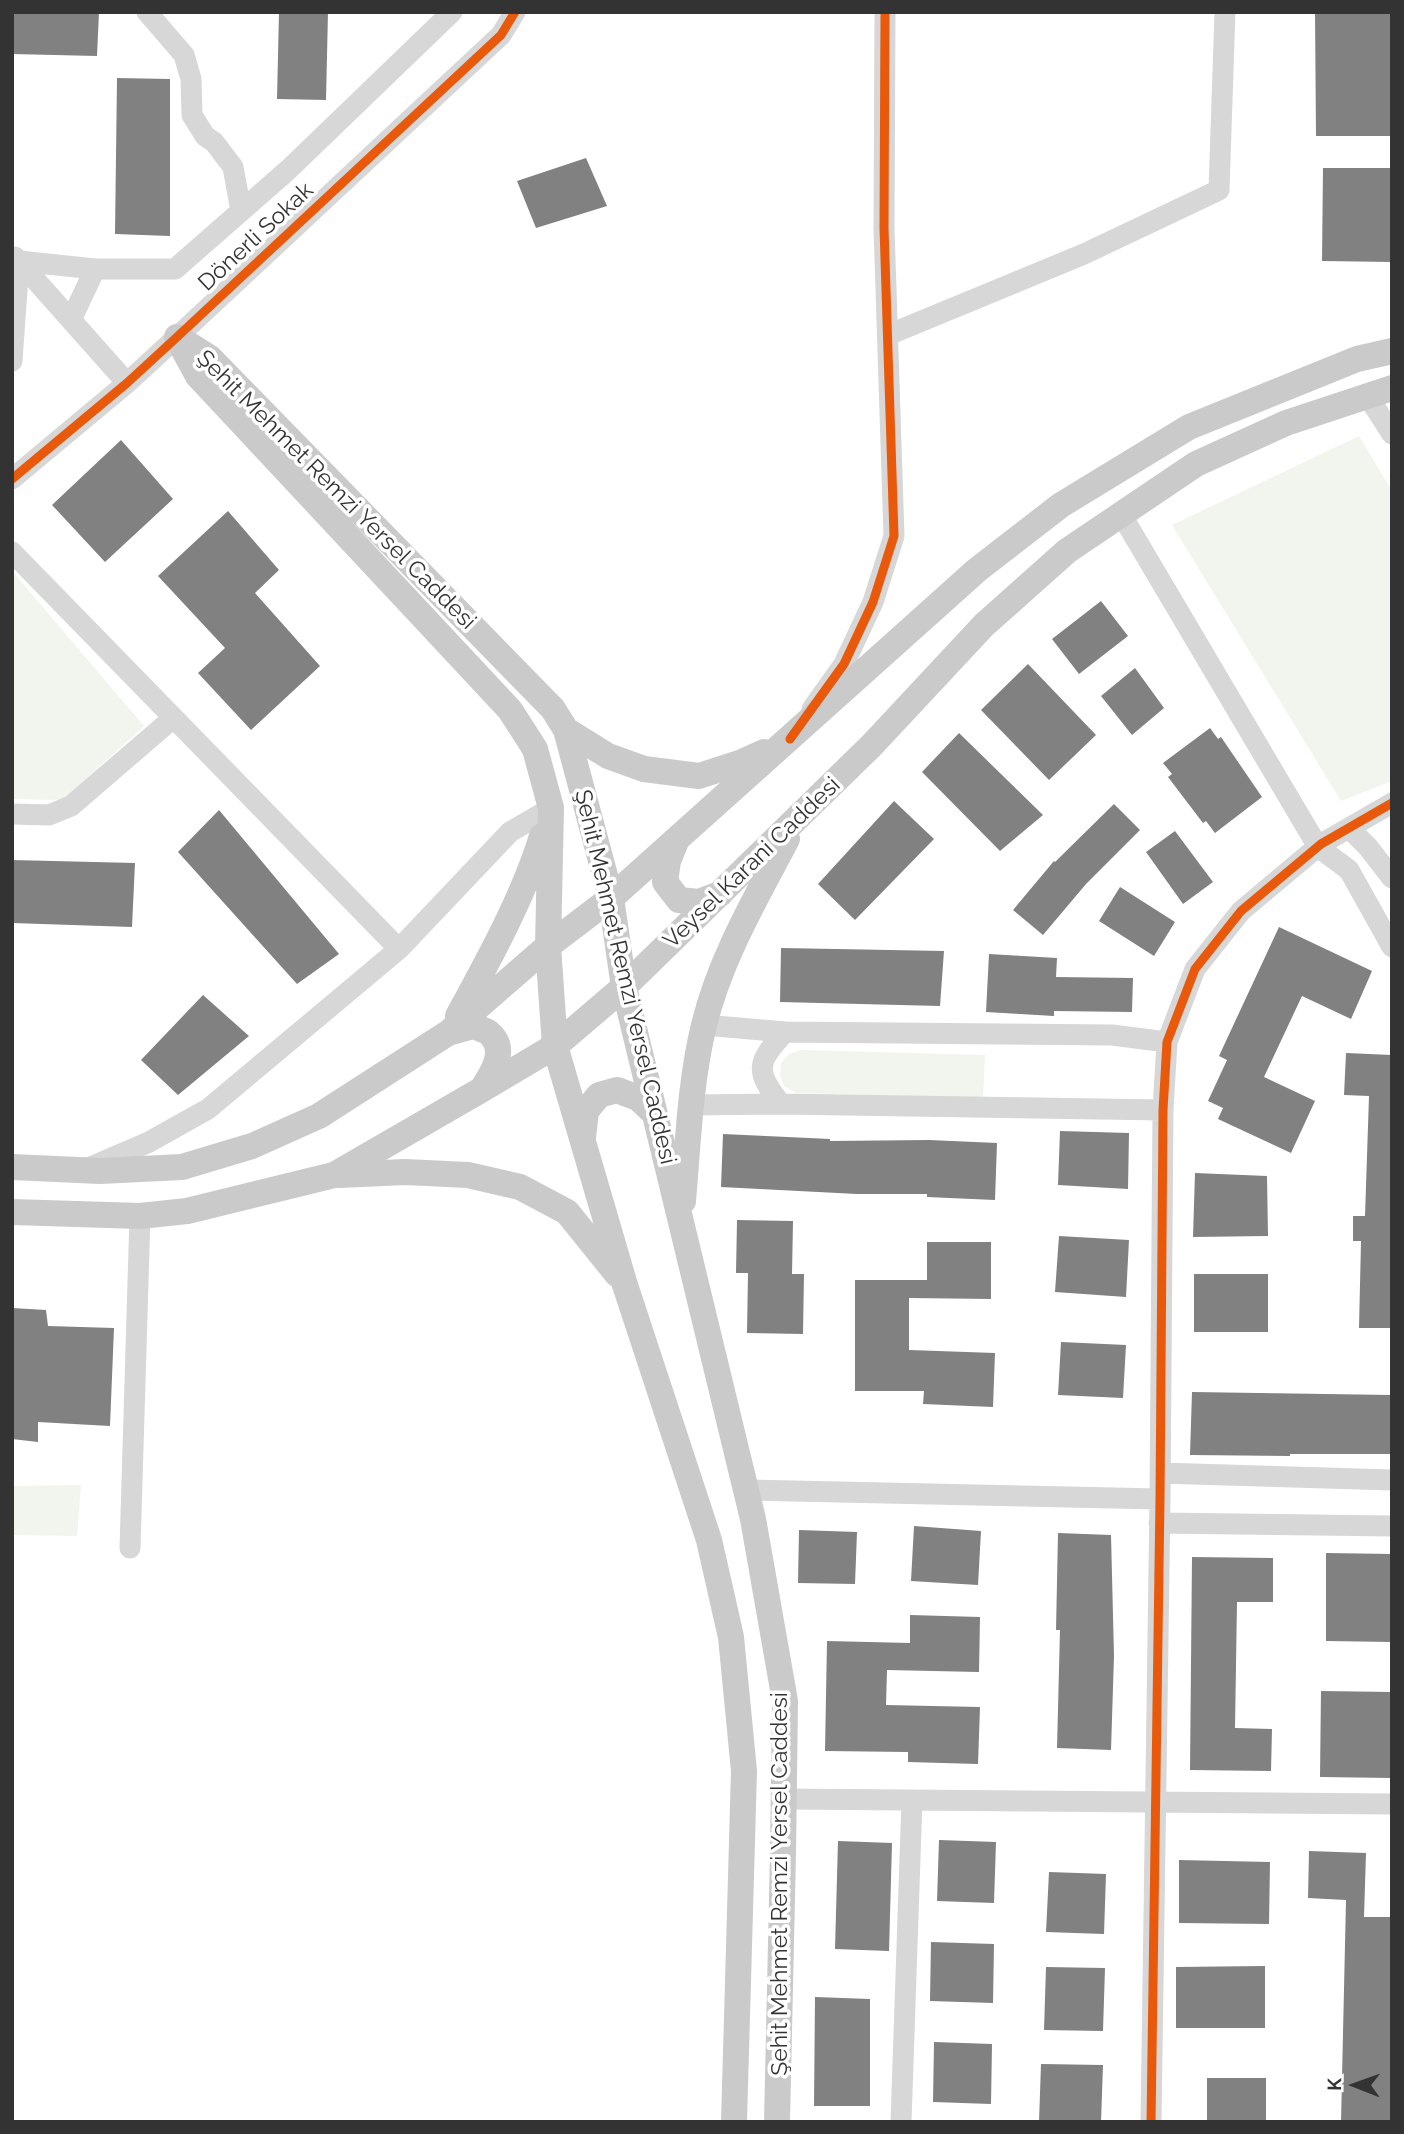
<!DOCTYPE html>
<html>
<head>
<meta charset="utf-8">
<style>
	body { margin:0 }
	#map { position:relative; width:1404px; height:2134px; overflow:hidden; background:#fff; font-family:Raleway,sans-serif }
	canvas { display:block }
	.frame { position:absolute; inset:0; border:14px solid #333; pointer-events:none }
	.north { position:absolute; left:1320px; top:2050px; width:70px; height:70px; -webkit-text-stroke:5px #fff; paint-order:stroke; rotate:271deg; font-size:19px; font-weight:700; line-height:28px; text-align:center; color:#333 }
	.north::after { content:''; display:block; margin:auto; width:24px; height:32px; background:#333; clip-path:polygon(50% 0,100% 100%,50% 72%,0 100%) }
</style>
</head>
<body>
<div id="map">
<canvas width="1404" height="2134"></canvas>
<div class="frame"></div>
<div class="north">K</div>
</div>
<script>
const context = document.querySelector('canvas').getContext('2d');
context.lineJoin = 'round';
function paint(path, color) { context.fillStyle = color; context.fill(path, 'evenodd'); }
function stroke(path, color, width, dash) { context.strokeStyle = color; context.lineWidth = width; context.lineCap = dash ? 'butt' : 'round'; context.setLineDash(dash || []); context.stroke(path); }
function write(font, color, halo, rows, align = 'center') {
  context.font = font + ' Raleway,sans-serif'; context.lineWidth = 7; context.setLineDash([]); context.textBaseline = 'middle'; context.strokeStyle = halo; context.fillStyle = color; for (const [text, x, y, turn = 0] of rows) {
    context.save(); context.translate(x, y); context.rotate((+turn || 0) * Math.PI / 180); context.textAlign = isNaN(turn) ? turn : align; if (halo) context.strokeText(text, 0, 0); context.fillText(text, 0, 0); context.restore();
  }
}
paint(new Path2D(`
	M1359,436L1392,491V781L1341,801L1172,525Z
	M12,571L144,726L63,800L12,799Z
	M801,1050L985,1055L983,1098L796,1093L784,1086L780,1075L781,1063L789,1054Z
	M81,1485L77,1536L12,1535V1486Z`), '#f1f5ed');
paint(new Path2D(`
	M12,12H99L97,56L12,54Z
	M279,12H328L326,100L277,99Z
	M1315,12H1392V136H1316Z
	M117,78L170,79V236L115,234Z
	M586,158L607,206L536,228L517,181Z
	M1323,168H1392V262L1322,261Z
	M121,440L173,499L105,562L52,505Z
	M228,511L279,570L255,593L320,666L251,730L198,673L225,648L158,576Z
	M1101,601L1128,636L1079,674L1052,639Z
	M1028,664L1096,735L1049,780L981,710Z
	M1135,668L1164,708L1132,735L1101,696Z
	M1210,728L1218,739L1221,737L1262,797L1215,833L1206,821L1203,823L1168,777L1172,774L1163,763Z
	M959,733L1043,815L1000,851L922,772Z
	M894,801L934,839L855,920L818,884Z
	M1114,804L1140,830L1086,884L1043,935L1013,910L1054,861L1055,862Z
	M219,810L339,954L297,984L178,852Z
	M1175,831L1213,882L1183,904L1146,852Z
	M12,860L135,863L132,927L12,923Z
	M1120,887L1175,922L1154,956L1099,921Z
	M1279,927L1372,971L1351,1019L1302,996L1264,1077L1315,1101L1291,1153L1218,1119L1223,1108L1208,1101L1227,1060L1219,1056Z
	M781,948L944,951L940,1006L780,1002Z
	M989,954L1057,958L1056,977L1133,978L1132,1012L1054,1011V1016L986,1012Z
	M203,995L249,1036L178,1095L141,1060Z
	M1346,1053L1392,1055V1328H1359L1361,1241H1353V1216H1365L1369,1096L1344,1095Z
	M1060,1131L1129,1133L1128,1189L1058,1185Z
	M723,1134L830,1139V1141L929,1140L997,1143L995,1200L927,1197V1194H857L721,1187Z
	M1195,1173L1267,1176L1268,1236L1193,1237Z
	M737,1220L793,1221L792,1274H804L803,1334L747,1333L748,1273H736Z
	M1059,1236L1129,1240L1126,1297L1055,1292Z
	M927,1242H991V1299L909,1298V1350L995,1353L993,1407L923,1404L924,1391H855V1280H927Z
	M1194,1274H1268V1332H1194Z
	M12,1308L46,1310L48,1326L114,1328L110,1426L38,1422V1442L12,1439Z
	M1061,1342L1126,1345L1123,1398L1058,1395Z
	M1192,1392L1392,1395V1454H1290V1456L1190,1455Z
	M914,1526L981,1531L978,1585L911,1581Z
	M799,1530L857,1532L855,1584L798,1583Z
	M1058,1533L1111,1535L1114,1656L1111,1750L1057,1748L1060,1630H1056Z
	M1326,1553L1392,1554V1642L1326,1641Z
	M1192,1557L1273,1558V1602H1237L1235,1728L1272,1729L1271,1771L1190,1770Z
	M910,1615L980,1617L979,1672L887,1670L886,1705L980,1707L978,1764L908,1762V1752L825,1751L827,1641L910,1643Z
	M1321,1691L1392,1692L1391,1778L1320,1777Z
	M939,1840L996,1842L994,1903L937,1901Z
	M838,1841L892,1843L889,1951L835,1949Z
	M1309,1851L1366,1853L1364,1917H1392V2122H1341L1346,1900L1308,1898Z
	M1179,1860L1270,1862L1269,1924L1179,1923Z
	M1049,1872L1106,1874L1104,1934L1046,1932Z
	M931,1942L994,1944L993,2003L930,2001Z
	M1265,1966V2028H1176V1967Z
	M1046,1967L1105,1968L1103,2031L1044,2030Z
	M815,1997L870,1999V2106H814Z
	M934,2042L992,2044L991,2104L933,2102Z
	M1041,2064L1103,2065L1101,2122H1039Z
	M1207,2078H1266V2122H1207Z`), '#818181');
stroke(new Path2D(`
	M147,12L184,55L191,79L192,115L205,136L214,142L233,167L241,211
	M15,257L127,383
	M71,320L95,269
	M888,335L1084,254L1219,190L1225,12
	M12,361L19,261L95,269H175L288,170L452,12
	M1367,395L1392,434
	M12,479L127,383L177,337L501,35L515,12
	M1121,514L1318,847L1349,870L1392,947
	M12,552L399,949
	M812,709L844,664L873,602L894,536L884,228L885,12
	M12,814L49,815L71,806L172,719
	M1349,828L1368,847L1392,878
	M704,1025L785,1032L1112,1035L1167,1042
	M781,1104C754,1071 757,1062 785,1032
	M691,1105L781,1104L1163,1110
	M91,1167L149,1142L208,1109L399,949L510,832L551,808
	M1160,1473L1392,1480
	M747,1490L1160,1499
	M1159,1523L1392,1526
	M130,1548L140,1216
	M784,1799L1392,1804
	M901,2122L912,1800
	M1151,2122L1160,1499L1163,1110L1167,1042L1195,969L1241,911L1321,844L1392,803`), '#d7d7d7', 21);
stroke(new Path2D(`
	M177,337L210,358L553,709L566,730L611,898L624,987L753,1519L785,1701L783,1853L777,2122
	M178,339L198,376L510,710L535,749L551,808L548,946L555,1046L624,1282L709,1540L731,1637L744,1771L734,2122
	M566,730L608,756L644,769L699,776L742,762L764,752
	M677,839L668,861L665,882L679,900L699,902L720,894
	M458,1016C488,961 524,896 542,836
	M448,1033L473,1026C478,1028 485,1030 489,1033C508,1049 493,1073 482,1089
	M583,1137L586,1111L599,1095L617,1090L638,1098L654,1113
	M12,1167L100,1171L182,1167L252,1146L319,1116L448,1033L548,946L611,898L977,570L1061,505L1189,427L1357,359L1392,351
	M339,1175L405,1172L468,1175L520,1187L567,1212L617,1274
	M683,1201C688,1144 690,1082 704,1025C720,959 755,900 787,839
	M12,1212L140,1216L187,1211L334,1175L481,1090L555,1046L624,987L872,745L984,625L1067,551L1196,464L1286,423L1392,388`), '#cacaca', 26);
stroke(new Path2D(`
	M12,479L127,383L177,337L501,35L515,12
	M790,739L844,664L873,602L894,536L884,228L885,12
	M1151,2122L1160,1499L1163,1110L1167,1042L1195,969L1241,911L1321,844L1392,803`), '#e8590c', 9);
write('23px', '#333', '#fff', [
	["Dönerli Sokak",256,237,-43],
	["Şehit Mehmet Remzi Yersel Caddesi",336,490,45],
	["Veysel Karani Caddesi",752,863,-44],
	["Şehit Mehmet Remzi Yersel Caddesi",625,977,77],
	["Şehit Mehmet Remzi Yersel Caddesi",780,1884,-90]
]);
</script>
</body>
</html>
